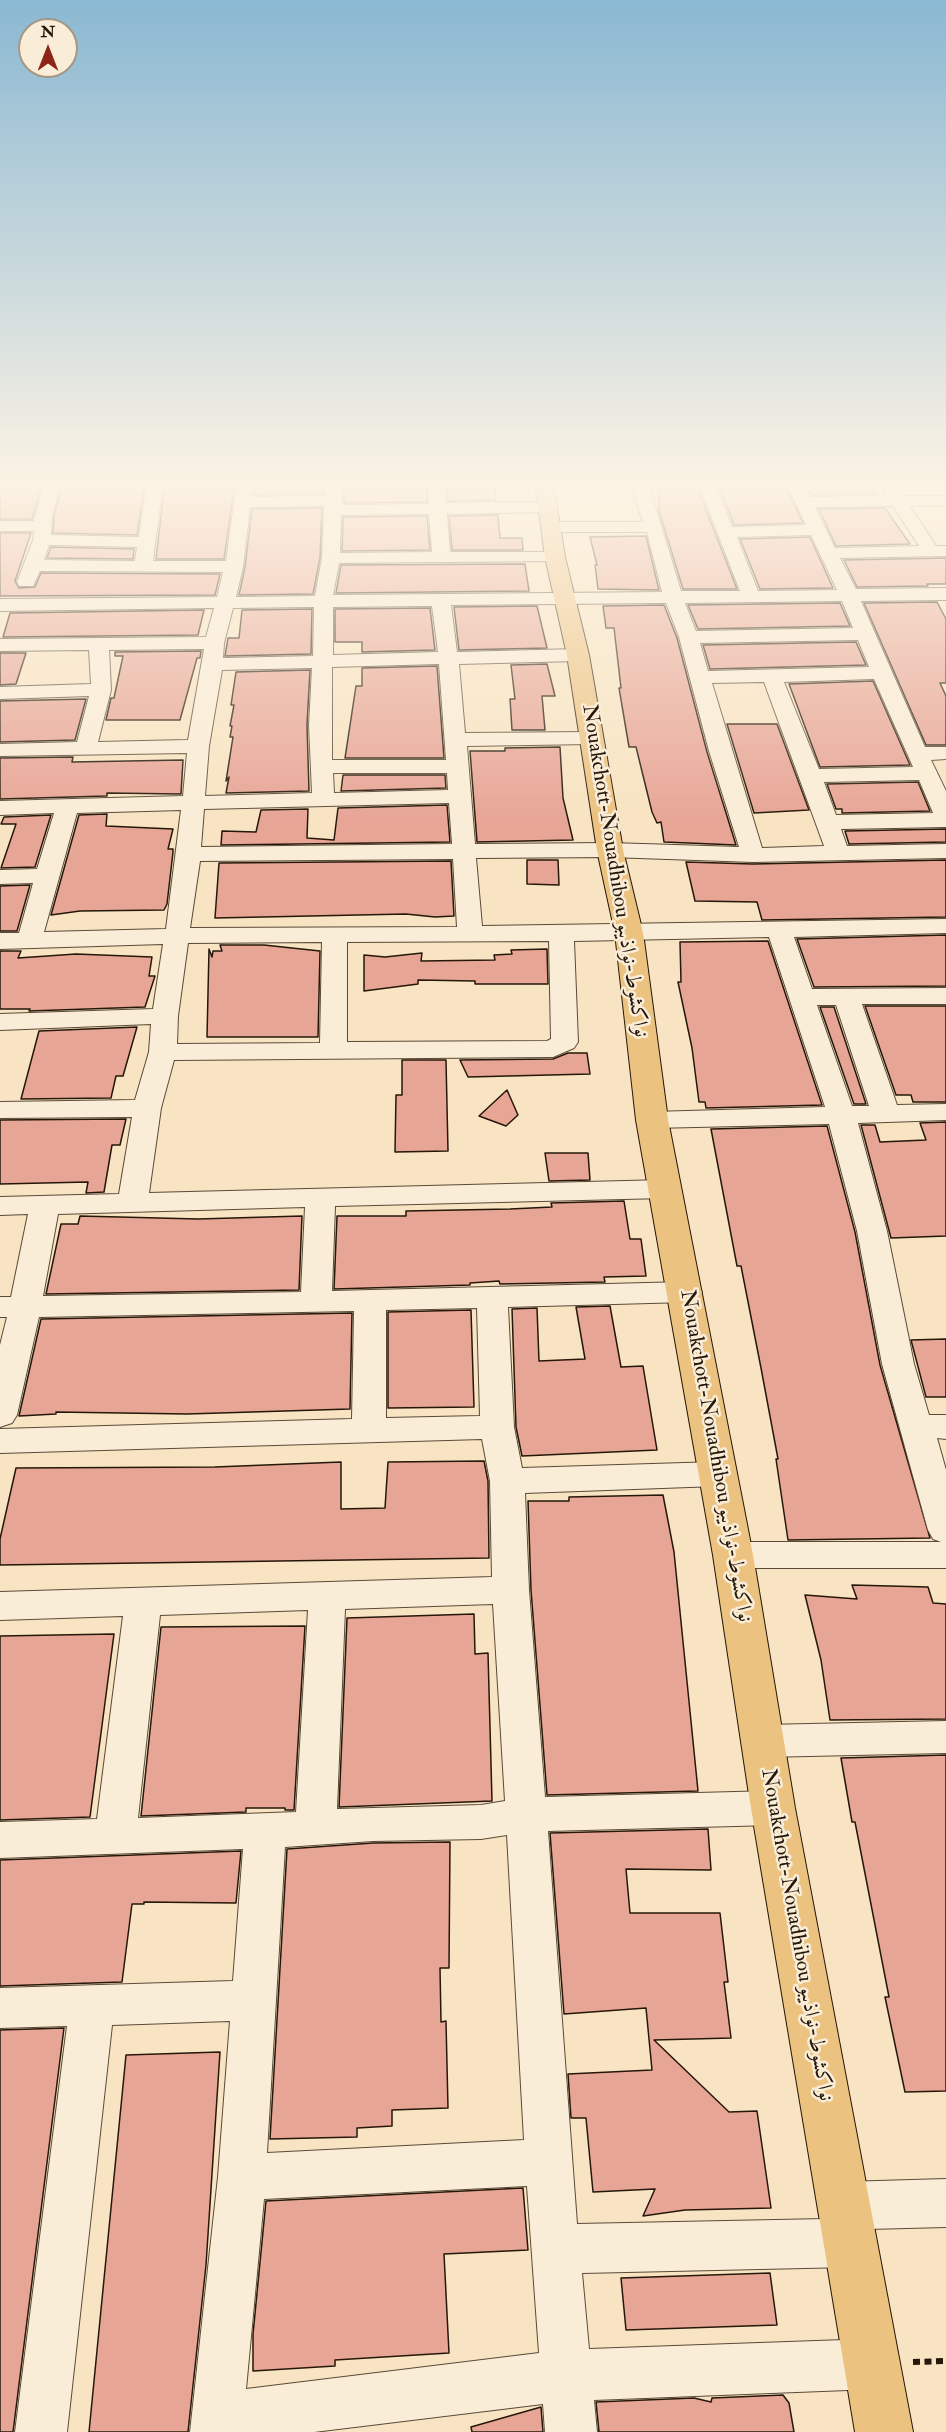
<!DOCTYPE html>
<html>
<head>
<meta charset="utf-8">
<style>
	body { margin:0 }
	#map { position:relative; width:946px; height:2432px; overflow:hidden; background:#f8e4c2; font-family:"IM FELL Double Pica",serif }
	canvas { display:block }
	.north { position:absolute; left:18px; top:18px; width:60px; height:60px; box-sizing:border-box; background:#faedd7; border:2px solid #a59785; border-radius:50%; rotate:0deg; font-size:16px; font-weight:700; line-height:24px; text-align:center; color:#251709 }
	.north::after { content:''; display:block; margin:auto; width:21px; height:27px; background:#8f2418; clip-path:polygon(50% 0,100% 100%,50% 72%,0 100%) }
</style>
</head>
<body>
<div id="map">
<canvas width="946" height="2432"></canvas>
<div class="north">N</div>
</div>
<script>
const context = document.querySelector('canvas').getContext('2d');
context.lineJoin = 'round';
function paint(path, color) { context.fillStyle = color; context.fill(path, 'evenodd'); }
function stroke(path, color, width, dash) { context.strokeStyle = color; context.lineWidth = width; context.lineCap = dash ? 'butt' : 'round'; context.setLineDash(dash || []); context.stroke(path); }
function write(font, color, halo, rows, align = 'center') {
  context.font = font + ' "IM FELL Double Pica",Amiri,serif'; context.lineWidth = 5; context.setLineDash([]); context.textBaseline = 'middle'; context.strokeStyle = halo; context.fillStyle = color; for (const [text, x, y, turn = 0] of rows) {
    context.save(); context.translate(x, y); context.rotate((+turn || 0) * Math.PI / 180); context.textAlign = isNaN(turn) ? turn : align; if (halo) context.strokeText(text, 0, 0); context.fillText(text, 0, 0); context.restore();
  }
}
const building = new Path2D(`
	M0,482H43L32,519H0Z
	M63,482H145L137,535L53,533L54,516Z
	M165,482H235L224,559H156Z
	M255,482H324L323,494L254,495Z
	M344,482H426L427,502L344,503Z
	M446,482H494L496,500L448,501Z
	M717,482H784L803,523L734,525Z
	M804,482H871L876,494L811,495Z
	M659,484H696L737,589H683L659,511Z
	M322,508L320,558L313,594L239,595L245,567L252,509Z
	M885,508L910,544L836,546L819,509Z
	M498,515L500,538H522L523,550H452L449,516Z
	M427,516L430,550L342,551L343,517Z
	M0,533H31L15,581L19,588L35,587L41,573L220,574L215,595L0,596Z
	M646,536L659,590L598,589L595,565H597L590,537Z
	M810,537L833,588L760,589L740,539Z
	M51,547L134,549L133,559L47,558Z
	M946,558V584H927L928,586L857,587L844,560Z
	M525,564L529,591L336,593L341,565Z
	M937,602L946,619V683H940L946,696V745H926L864,603Z
	M840,603L850,626L698,629L688,605Z
	M664,605L677,638L707,752L736,845L664,842L661,822L657,823L652,812L636,747H629L619,688H621L614,628H606L603,606Z
	M537,606L547,648L459,650L454,607Z
	M430,608L435,650L362,652V642H335V609Z
	M312,609L311,654L225,656L228,638H239L242,610Z
	M204,610L198,635L3,637L10,613Z
	M856,642L866,665L710,669L703,645Z
	M201,651L200,658H197L180,720H106L111,698H114L123,656H115V652Z
	M0,653H26L16,684L0,685Z
	M547,664L555,696H542L545,730H512L510,699H515L511,665Z
	M437,666L444,758H345L356,686H362V668Z
	M310,670L307,725L309,791L226,793L229,777L226,781L233,737H230L232,726H230L234,705H231L236,672Z
	M873,681L910,765L820,767L789,684Z
	M86,699L75,740L0,742V701Z
	M727,724H777L809,810L754,813Z
	M560,747L563,798L573,840L477,842L470,751H505V748Z
	M73,757L72,762L183,760L181,794L107,793V796L0,799V758Z
	M343,775H445L446,788L341,791Z
	M918,782L930,811L842,813V809H836L827,784Z
	M447,805L450,842L221,845L222,831L256,832L261,810L308,809L307,838L334,840L338,808Z
	M107,814L106,826L173,829L168,849H173V852L167,904L164,910L80,911L51,915L79,815Z
	M51,815L35,867L1,868L16,824H1L4,817Z
	M946,829V842L849,844L845,831Z
	M527,860H558L559,885L527,884Z
	M946,860V917L762,920L757,902L695,901L686,862L753,864Z
	M451,861L454,916L435,917L406,914L215,918L219,863Z
	M30,885L17,931H0V886Z
	M946,935V986L814,987L797,939Z
	M768,941L822,1105L706,1108L705,1102H699L692,1048L678,982H681L680,942Z
	M220,945H264L320,951L318,1037H207L209,949L212,957L213,951H222Z
	M547,949L548,984H475V981L418,980V984L364,991V955L385,957L422,953L421,961L495,960L494,955L512,954L511,950Z
	M0,951H21L18,958L76,954L152,957L149,976H155L145,1007L29,1011L30,1009H0Z
	M865,1006H946V1102H913L911,1095H896Z
	M820,1007H834L866,1104H854Z
	M137,1027L123,1076H116L111,1098L21,1099L39,1031Z
	M568,1053H587L590,1074L468,1077L460,1060L553,1059Z
	M402,1060H446L448,1151L395,1152L396,1095H402Z
	M507,1090L518,1115L506,1126L479,1116Z
	M126,1119L120,1145H112L104,1192L86,1193L88,1182L0,1184V1120Z
	M946,1122V1236L891,1238L861,1125H875L880,1142L926,1140L920,1123Z
	M827,1126L855,1232L880,1365L930,1538L788,1540L776,1459H778L761,1368L741,1266H737L711,1129Z
	M545,1153H588L590,1180L549,1181Z
	M624,1201L630,1239H641L646,1276L604,1277L605,1282L500,1284L499,1281L470,1283V1285L334,1289L337,1216H406V1211L510,1209L552,1207L551,1203Z
	M80,1216L198,1219L302,1216L299,1290L46,1294L61,1224H78Z
	M610,1306L621,1367L643,1366L657,1450L522,1456L516,1427L512,1309L537,1308L539,1361L585,1359L576,1307Z
	M471,1310L474,1407L388,1408V1312Z
	M352,1313L350,1409L187,1414L56,1412V1414L19,1416L41,1319Z
	M946,1339V1397H926L911,1340Z
	M484,1461L488,1481L489,1558L0,1565V1539L16,1468L215,1467L341,1462V1509L385,1508L388,1462Z
	M663,1495L674,1552L698,1791L547,1795L531,1590L528,1501H569V1497Z
	M852,1585L928,1587L933,1603L946,1604V1719L830,1720L821,1660L805,1595L857,1599Z
	M474,1614L475,1654L488,1653L492,1801L339,1807L347,1618Z
	M305,1626L294,1810H285V1808H246V1812L141,1816L161,1627Z
	M114,1634L90,1817L0,1820V1636Z
	M946,1755V2091L905,2092L885,1997H889L855,1822H852L841,1758Z
	M708,1829L711,1870L626,1869L630,1913H720L728,1982H724L731,2038L654,2040L729,2112L757,2111L771,2208L685,2210L643,2216L655,2189L593,2192L586,2118H571L568,2074L652,2070L646,2008L564,2014L550,1833Z
	M450,1842L449,1968H440L441,2022L446,2021L448,2108L392,2110V2126L357,2128V2137L270,2139L287,1849L373,1843Z
	M241,1851L236,1903L144,1902V1904H132L122,1982L0,1986V1860Z
	M64,2028L13,2432H0V2030Z
	M220,2052L206,2265L188,2432H89L126,2055Z
	M523,2188L528,2250L444,2254L449,2353L335,2360V2366L253,2371V2334L266,2201Z
	M770,2273L777,2325L626,2330L621,2278Z
	M783,2395L789,2403L794,2432H599L596,2402L694,2398L711,2402L712,2398Z
	M541,2407L543,2432H472L471,2427Z`);
paint(building, '#e7a596');
stroke(building, '#251709', 1.5);
const minor = new Path2D(`
	M45,482H61L52,516L51,535L139,537L147,482H163L153,561H226L237,482H253L252,497L325,496L326,482H342V505L429,504L428,482H444L446,503L547,502L553,503L556,507L553,511L547,512L447,514L450,552H555L561,553L564,557L561,561L339,563L333,595L662,592L647,532H551L545,531L542,527L545,523L551,522H643L634,495L632,482H648L681,591H740L698,482H714L732,527L806,525L786,482H802L810,497L886,496L882,489L890,484L896,485L903,496H946V506H910L936,546H946V556L840,558L856,589L946,588V600L861,601L925,747H946V759L931,760L946,791V827L841,829L847,846L946,844V858L753,862L610,857L476,858L482,926L946,919V933L794,937L812,989L946,988V1004H862L897,1105L946,1104V1120L858,1123L887,1231L914,1364L929,1415H946V1439L937,1438L946,1470V1568H733L720,1564L715,1555L720,1546L733,1542H941L933,1539L928,1530L882,1364L857,1231L829,1124L652,1128L642,1126L638,1120L642,1114L652,1112L825,1107L769,937L574,941L578,1042L574,1048L553,1057L174,1060L161,1108L149,1193L665,1180L675,1183L680,1189L675,1195L665,1198L335,1206L332,1291L686,1282L697,1285L702,1292L697,1299L686,1302L508,1307L514,1427L522,1468L717,1462L729,1465L734,1474L729,1483L717,1486L525,1493L529,1590L545,1797L773,1791L787,1796L793,1808L787,1820L773,1825L548,1831L577,2224L825,2219L819,2206L826,2189L843,2182L946,2179V2227L868,2229L874,2243L867,2260L850,2267L582,2273L589,2349L873,2339L891,2346L898,2364L891,2382L873,2389L594,2400L597,2432H545L543,2404L314,2432H190L218,2177L230,2021L112,2025L67,2432H15L67,2026L0,2028V1988L233,1981L243,1849L0,1858V1822L97,1819L123,1616L0,1620V1592L492,1577L490,1481L482,1439L0,1453V1429L352,1419L354,1311L39,1317L17,1415L12,1423L0,1427V1345L7,1317H0V1297H11L28,1214L0,1215V1197L119,1194L132,1117L0,1118V1102L135,1100L149,1052L151,1024L0,1030V1014L153,1009L163,944L0,949V933H19L33,883L0,884V870L37,869L54,813L0,815V801L183,796L187,753L0,756V744L77,742L89,696L0,699V687L91,684L89,650L0,651V639L206,637L214,608L0,611V599L217,597L223,572L40,571L33,586H19L17,582L33,540L34,531H0V521H34ZM324,506L322,558L315,596L236,597L243,567L250,507ZM893,506L919,546L835,548L815,507ZM429,514L432,552L340,553L341,515ZM811,535L837,590L758,591L737,537ZM49,545L137,547L135,561L44,560ZM842,601L853,628L696,631L685,603ZM666,603L679,637L709,751L739,847L610,843L475,844L467,746L591,744L599,743L602,738L599,733L591,732L465,733L459,664L578,661L585,659L588,655L585,651L578,649L457,652L451,605ZM432,606L438,652L333,655V607ZM314,607L313,656L223,658L224,643L233,608ZM858,640L869,667L708,671L700,643ZM204,649L188,740L98,742L111,690L109,650ZM439,664L446,760H332V667ZM312,668L309,725L312,793L205,796L209,746L222,670ZM874,679L913,767L819,769L784,682ZM764,682L824,846L762,848L712,683ZM333,773H447L448,790L334,793ZM919,780L933,813L836,815L824,782ZM449,803L452,844L201,847L204,809ZM181,810L166,929L44,932L77,813ZM453,859L457,927L190,928L200,861ZM549,941L551,1039L547,1041L347,1042V942ZM322,942L320,1043L177,1044L178,1016L188,943ZM817,1005H836L869,1106H852ZM305,1207L301,1292L43,1296L58,1214ZM477,1308L480,1416L386,1418V1310ZM493,1604L505,1801L481,1805L337,1809L345,1609ZM308,1610L296,1812L138,1818L160,1615ZM507,1835L524,2140L267,2153L285,1847L373,1841L481,1839ZM527,2186L539,2353L246,2389L264,2199Z
	M946,1721V1753L764,1757L750,1752L744,1741L750,1730L764,1725Z`);
const highway = new Path2D(`
	M535,482H553L565,557L589,655L623,850L643,933L668,1120L753,1555L795,1808L913,2432H855L751,1808L713,1555L636,1120L615,933L597,850L567,655L545,557Z`);
stroke(minor, '#5a4a37', 2);
stroke(highway, '#251709', 2);
stroke(new Path2D(`
	M913,2362L946,2361`), '#251709', 6, [7, 4.5]);
paint(minor, '#faedd7');
paint(highway, '#ecc281');
const sky = context.createLinearGradient(0, 0, 0, 822);
sky.addColorStop(0, '#8ab8d2');
sky.addColorStop(0.59, '#fcf3e4');
sky.addColorStop(1, '#fcf3e400');
context.fillStyle = sky;
context.fillRect(0, 0, 946, 822);
write('21px', '#251709', '#faedd7', [
	["Nouakchott-Nouadhibou نواكشوط-نواذيبو",614,871,81],
	["Nouakchott-Nouadhibou نواكشوط-نواذيبو",715,1456,80],
	["Nouakchott-Nouadhibou نواكشوط-نواذيبو",796,1935,80]
]);
</script>
</body>
</html>
